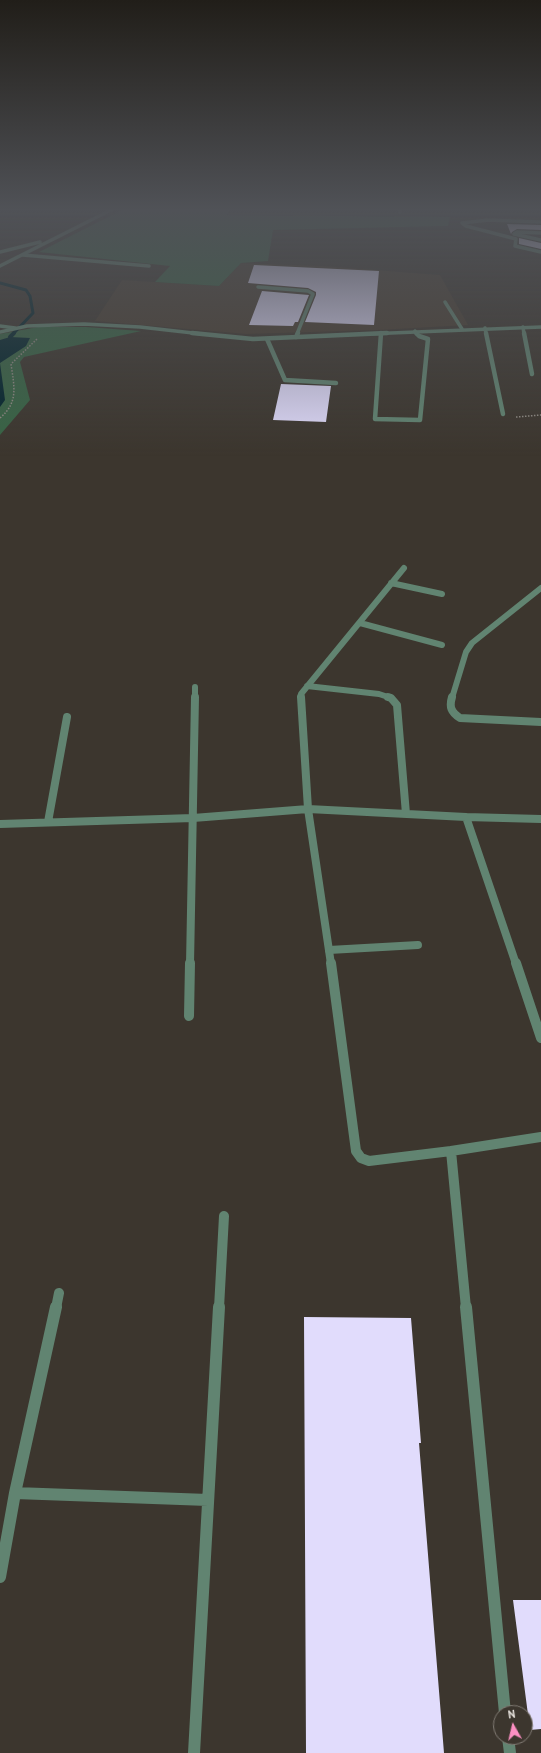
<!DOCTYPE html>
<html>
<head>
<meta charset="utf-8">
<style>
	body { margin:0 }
	#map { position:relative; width:541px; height:1753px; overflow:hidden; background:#3c362e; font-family:"PT Sans",sans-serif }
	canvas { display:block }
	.north { position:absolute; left:493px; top:1705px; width:40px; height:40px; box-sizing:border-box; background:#3c362e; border:1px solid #817b74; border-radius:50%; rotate:352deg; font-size:11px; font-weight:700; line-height:16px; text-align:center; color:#e8e3de }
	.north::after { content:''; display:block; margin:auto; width:14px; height:18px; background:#fc8fc2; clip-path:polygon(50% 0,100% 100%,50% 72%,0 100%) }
</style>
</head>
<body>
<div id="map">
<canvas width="541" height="1753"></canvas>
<div class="north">N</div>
</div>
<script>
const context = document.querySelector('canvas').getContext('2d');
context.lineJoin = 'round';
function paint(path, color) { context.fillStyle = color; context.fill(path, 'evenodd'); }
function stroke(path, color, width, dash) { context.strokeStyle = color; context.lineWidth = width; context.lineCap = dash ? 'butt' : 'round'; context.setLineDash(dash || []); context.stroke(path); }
paint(new Path2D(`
	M241,263L324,266L440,275L468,325L378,330L246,334L95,321L122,280L219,286Z`), '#483d30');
paint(new Path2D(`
	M122,210H230L227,215L450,217L448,226L273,230L268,261L241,263L219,286L155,282L170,266L39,252Z
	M38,327H86L141,331L24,357L20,362L30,400L0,435V334Z`), '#376444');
paint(new Path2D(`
	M10,337L30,338L26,346L0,363L5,400L0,407V340Z`), '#00242c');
stroke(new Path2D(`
	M0,283L26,290L30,296L33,313L13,334`), '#00242c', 3);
stroke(new Path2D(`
	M10,337L14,333`), '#00242c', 4);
paint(new Path2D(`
	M507,224L541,225V230L517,229L512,232L511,234Z
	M519,238L541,243V249L519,244Z
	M254,265L379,271L374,325L305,322L316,295V292L308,288L248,283Z
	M262,291L309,295L298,322H295L293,326L249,325Z
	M281,384L331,386L326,422L273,420Z
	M304,1317L411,1318L421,1443H419L444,1753H306Z
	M513,1600H541V1729L530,1730Z`), '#e1dcfc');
stroke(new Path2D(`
	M516,417L541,415
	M0,418C19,402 14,386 11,364L37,339`), '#908b84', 1.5, [1.5, 1.5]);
stroke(new Path2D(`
	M400,210V213
	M23,255L149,266
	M258,287L308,291L313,294L297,334
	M445,302L462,329
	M523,327L524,334
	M415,331L417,334`), '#618471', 3.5);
stroke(new Path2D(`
	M381,333L375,419L420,420L428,339L419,336L416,333
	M524,333L532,374
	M296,337L298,333
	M267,339L285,380L336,383`), '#618471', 4.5);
stroke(new Path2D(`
	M329,950L418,945`), '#618471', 8);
stroke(new Path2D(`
	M541,222L488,220L462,223L466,226L516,239L515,246L541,252
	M541,233L517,232L514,234L541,240
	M0,252L40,242
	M0,266L111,210
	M0,326L15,328
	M485,328L486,334`), '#618471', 3.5);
stroke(new Path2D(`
	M486,333L503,414`), '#618471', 4.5);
stroke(new Path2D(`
	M391,583L442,594
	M360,623L442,645
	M307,686L379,694L391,698
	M195,698V687
	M301,698V694L404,568
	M452,698L466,652L472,643L541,588`), '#618471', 6);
stroke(new Path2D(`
	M301,697L308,809L331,964
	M388,697L391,698L397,705L406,814
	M452,697C449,707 451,712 460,718L541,722
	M48,822L67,717
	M0,824L193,818L308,809L466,817
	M190,964L195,697
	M516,964L466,817L541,819`), '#618471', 8);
stroke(new Path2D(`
	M331,963L356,1151L361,1158L369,1161L451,1151
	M516,963L541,1038
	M189,1016L190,963
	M56,1308L59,1293
	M219,1308L224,1216
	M466,1308L451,1151L541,1137`), '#618471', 10);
stroke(new Path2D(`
	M466,1307L505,1713
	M15,1493L208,1500
	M0,1577L15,1493L56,1307
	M508,1737L510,1753
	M194,1753L219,1307`), '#618471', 12);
stroke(new Path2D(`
	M0,332L27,326L84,324L140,327L202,334
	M366,334L541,327`), '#618471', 3.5);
stroke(new Path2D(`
	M192,333L253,339L387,333`), '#618471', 4.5);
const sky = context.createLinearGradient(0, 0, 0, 456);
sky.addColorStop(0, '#211e19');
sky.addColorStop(0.46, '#505257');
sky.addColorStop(1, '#50525700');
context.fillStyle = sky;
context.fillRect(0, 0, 541, 456);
</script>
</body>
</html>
